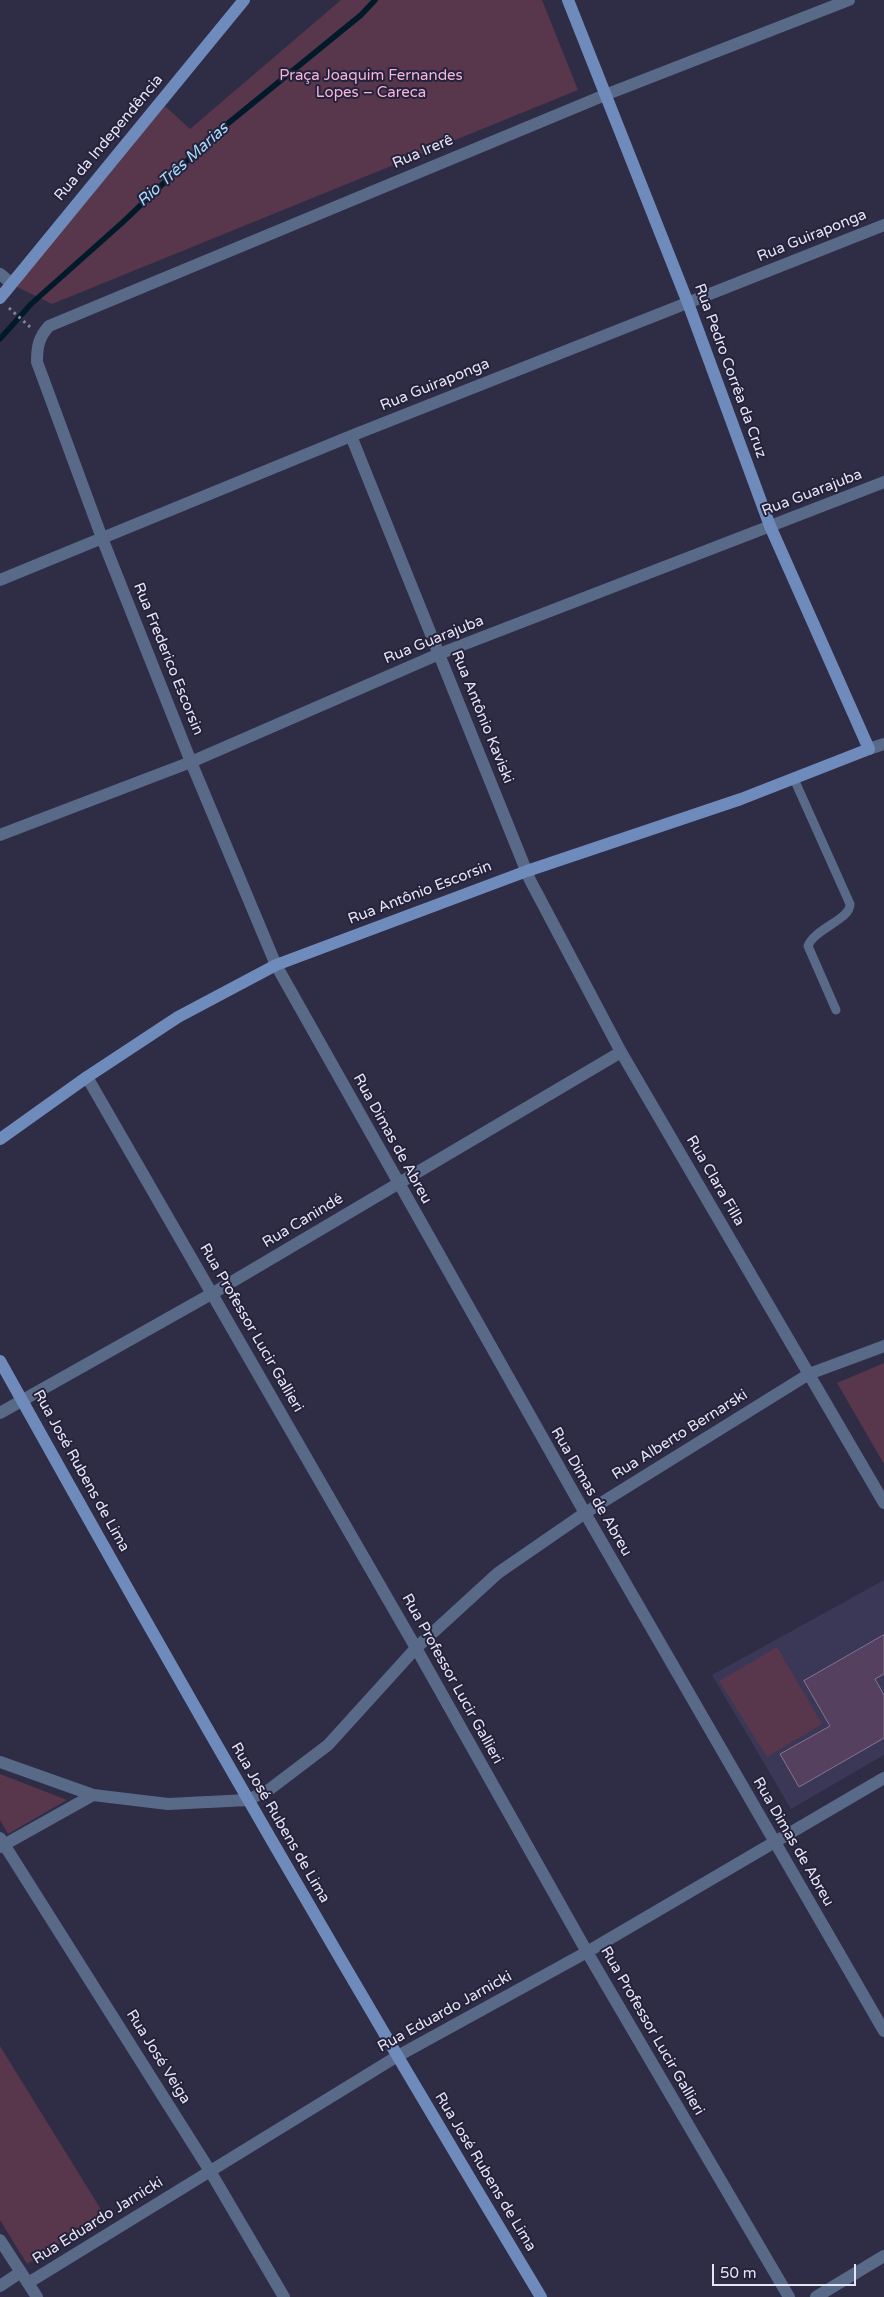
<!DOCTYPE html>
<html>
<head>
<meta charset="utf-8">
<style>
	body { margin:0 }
	#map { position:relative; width:884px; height:2297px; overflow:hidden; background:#2f2c46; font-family:"Varela Round",sans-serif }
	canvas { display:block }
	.scale { position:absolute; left:712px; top:2264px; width:144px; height:22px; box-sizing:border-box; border:2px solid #e5e4f5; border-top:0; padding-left:6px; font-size:15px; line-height:18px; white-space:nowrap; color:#e5e4f5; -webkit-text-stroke:4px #25223b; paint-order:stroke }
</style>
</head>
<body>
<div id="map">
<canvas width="884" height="2297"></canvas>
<div class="scale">50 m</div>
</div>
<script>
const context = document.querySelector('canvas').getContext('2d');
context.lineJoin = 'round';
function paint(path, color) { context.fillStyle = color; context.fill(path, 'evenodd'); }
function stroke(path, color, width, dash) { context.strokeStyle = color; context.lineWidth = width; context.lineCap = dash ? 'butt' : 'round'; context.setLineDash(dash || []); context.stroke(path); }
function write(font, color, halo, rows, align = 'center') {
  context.font = font + ' "Varela Round",sans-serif'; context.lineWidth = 4; context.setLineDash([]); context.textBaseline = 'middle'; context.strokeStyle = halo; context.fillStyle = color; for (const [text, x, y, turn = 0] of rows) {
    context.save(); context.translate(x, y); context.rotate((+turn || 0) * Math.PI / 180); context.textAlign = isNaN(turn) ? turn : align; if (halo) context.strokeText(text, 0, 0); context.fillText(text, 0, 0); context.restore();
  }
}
paint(new Path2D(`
	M884,1580V1755L791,1809L712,1675Z`), '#3b3757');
paint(new Path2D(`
	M341,0H542L578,90L52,304L15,286L165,106L190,129Z
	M884,1363V1464L837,1383Z
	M777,1647L822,1724L767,1757L719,1681Z
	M0,1774L67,1800L8,1834L0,1820Z
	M0,2046L105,2216L27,2264L0,2220Z`), '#58364b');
stroke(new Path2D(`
	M0,339L31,304L123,222L215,134L361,15L375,0`), '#001a29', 5.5);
const building = new Path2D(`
	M884,1635V1674L875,1679L884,1695V1738L799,1787L780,1754L830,1726L804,1681Z`);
paint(building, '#564060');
stroke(building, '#86748f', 1);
stroke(new Path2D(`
	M9,308L30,327`), '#88869c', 3, [2.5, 4]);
stroke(new Path2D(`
	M794,779L850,904C851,919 814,929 808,946L836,1010`), '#596a89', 9);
stroke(new Path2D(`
	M849,0L605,95L49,326C39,337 37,346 37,362L102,538L191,762L276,965L585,1513L884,2031
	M0,274L11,283
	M351,436L530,880L621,1052L884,1503
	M0,580L351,436L884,225
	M869,749L884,744
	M0,835L191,762L439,654L884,482
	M87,1077L416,1648L587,1952L789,2297
	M0,1413L213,1293L621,1052
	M0,1762L93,1795L168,1804L248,1800L270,1789L328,1745L416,1648L498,1573L585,1513L809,1374L884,1346
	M0,1838L210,2171L284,2297
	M0,1847L93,1795
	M0,2240L37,2297
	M28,2283L396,2057L587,1952L884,1778
	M0,2286L21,2272
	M816,2297L884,2256`), '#596a89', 12);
stroke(new Path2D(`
	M0,298L244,0
	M0,1139L87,1077L178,1017L276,965L527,871L741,799L869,749L770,526L688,303L568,0
	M0,1361C175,1676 355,1988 541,2297`), '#6f8bbc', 12);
write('15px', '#f5b4da', '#25223b', [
	["Praça Joaquim Fernandes",371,76],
	["Lopes – Careca",371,93]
]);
write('15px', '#e5e4f5', '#25223b', [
	["Rua da Independência",109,138,-50],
	["Rua Irerê",423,152,-23],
	["Rua Guiraponga",812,236,-22],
	["Rua Pedro Corrêa da Cruz",730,371,70],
	["Rua Guiraponga",435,385,-22],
	["Rua Guarajuba",812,493,-21],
	["Rua Guarajuba",434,640,-22],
	["Rua Frederico Escorsin",168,659,68],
	["Rua Antônio Kaviski",482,717,68],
	["Rua Antônio Escorsin",420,893,-21],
	["Rua Dimas de Abreu",392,1139,61],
	["Rua Clara Filla",715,1181,60],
	["Rua Canindé",303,1221,-31],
	["Rua Professor Lucir Gallieri",251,1328,60],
	["Rua Alberto Bernarski",680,1435,-32],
	["Rua José Rubens de Lima",81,1471,61],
	["Rua Dimas de Abreu",591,1492,60],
	["Rua Professor Lucir Gallieri",452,1679,61],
	["Rua José Rubens de Lima",280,1823,60],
	["Rua Dimas de Abreu",793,1842,60],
	["Rua Eduardo Jarnicki",445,2012,-29],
	["Rua Professor Lucir Gallieri",652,2031,60],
	["Rua José Veiga",158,2057,58],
	["Rua José Rubens de Lima",485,2172,59],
	["Rua Eduardo Jarnicki",98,2221,-32]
]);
write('italic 16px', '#a6dcfd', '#25223b', [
	["Rio Três Marias",183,165,-42]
]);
</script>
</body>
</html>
